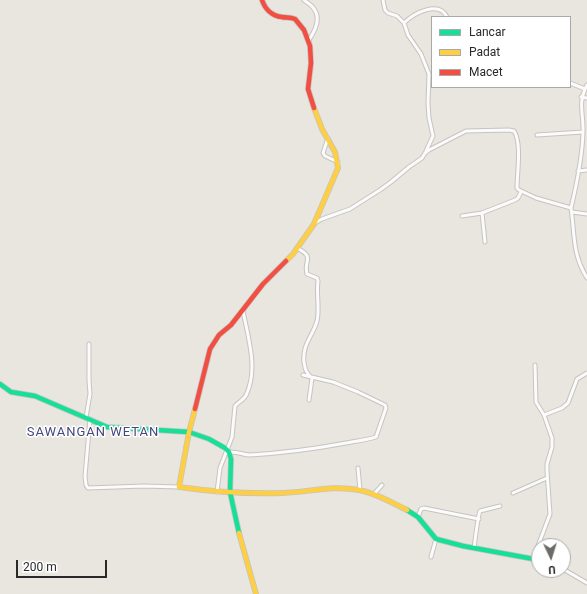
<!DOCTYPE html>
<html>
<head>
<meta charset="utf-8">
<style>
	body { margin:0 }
	#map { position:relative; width:587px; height:594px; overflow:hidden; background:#e8e6de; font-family:Roboto,sans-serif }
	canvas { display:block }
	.legend { position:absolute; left:431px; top:16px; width:140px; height:72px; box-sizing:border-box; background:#fff; border:1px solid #a9a9a9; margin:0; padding:5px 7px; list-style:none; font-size:12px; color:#292929 }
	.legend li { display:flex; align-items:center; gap:8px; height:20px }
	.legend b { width:20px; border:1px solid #a9a9a9 }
	.north { position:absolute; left:531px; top:538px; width:40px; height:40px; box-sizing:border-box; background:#fff; border:1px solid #a9a9a9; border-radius:50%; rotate:176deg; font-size:11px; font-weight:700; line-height:16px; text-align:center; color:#292929 }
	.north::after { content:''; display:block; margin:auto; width:14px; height:18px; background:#6c6b68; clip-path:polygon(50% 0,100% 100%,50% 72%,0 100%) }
	.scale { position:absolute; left:16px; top:560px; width:91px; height:18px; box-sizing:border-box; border:2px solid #292929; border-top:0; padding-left:5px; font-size:12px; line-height:14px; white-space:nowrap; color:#292929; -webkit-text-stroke:3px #fff; paint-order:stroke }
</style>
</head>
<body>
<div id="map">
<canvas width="587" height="594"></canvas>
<ul class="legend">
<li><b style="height:5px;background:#16e098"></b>Lancar</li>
<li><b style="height:5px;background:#ffcf43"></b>Padat</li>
<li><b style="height:5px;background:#f24e42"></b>Macet</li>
</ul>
<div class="north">U</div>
<div class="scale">200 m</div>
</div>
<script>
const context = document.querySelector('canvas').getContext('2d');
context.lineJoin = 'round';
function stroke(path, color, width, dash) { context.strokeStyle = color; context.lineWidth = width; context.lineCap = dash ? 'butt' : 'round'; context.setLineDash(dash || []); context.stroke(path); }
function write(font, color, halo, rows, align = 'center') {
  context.font = font + ' Roboto,sans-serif'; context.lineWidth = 3; context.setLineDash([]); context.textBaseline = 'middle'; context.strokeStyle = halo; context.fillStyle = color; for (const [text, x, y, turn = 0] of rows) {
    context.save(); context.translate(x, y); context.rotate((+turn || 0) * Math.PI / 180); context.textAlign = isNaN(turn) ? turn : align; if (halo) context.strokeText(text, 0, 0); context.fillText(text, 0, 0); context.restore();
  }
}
const street = new Path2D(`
	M304,0C307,3 312,5 314,9C321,18 315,31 309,40
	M383,0L385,10L388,13L397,16L404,23L408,35L421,54L429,74L428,103L429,118L433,136L426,151
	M404,23C414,13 439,0 447,17
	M570,83L585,89
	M581,97L587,98
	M537,135L583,132
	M328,138L323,153L325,156L338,162
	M578,171L587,170
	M571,208C575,235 572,254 587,278
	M572,212L587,214
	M462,216L482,213
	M315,223L322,219L350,209L380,190L391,182L409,167L422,158L425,153L429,150L466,131L509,130L514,131C522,143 517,173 517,188L519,190L536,198L571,208C577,183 582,159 583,133C584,113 577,104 587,85
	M485,242L482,213L515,200L518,198L521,192
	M297,248C316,258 303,260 307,274L317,278L318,281C316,294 320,308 317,321C313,336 302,344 304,362C305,369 306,373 312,378L309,400
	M544,415L562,408L568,403L577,379L587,373
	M86,417L90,394L89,380V344
	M90,419L85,476L86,485L88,488L144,486L179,487
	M229,452C237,451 243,455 250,455C282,453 314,449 346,443C356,441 367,440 376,437L386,408L385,405L358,392L333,382L303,375
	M358,468L360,490
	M217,492L220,468L232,437L235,406C238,402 245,400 247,393C258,368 248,337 243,311
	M513,493L547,478
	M374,494L382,485
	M418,517L421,509L424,508L479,519
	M474,548C475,541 478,515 480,511L500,506
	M431,557L436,539
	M533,559L550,514L547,471V464L552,447V438L544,415L536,402L535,365
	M563,569L587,583`);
const fast = new Path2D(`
	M0,384L11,392L35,396L107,427L189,432L209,439L225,448L229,452L231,459L230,492L239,533
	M407,510L418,517L436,539L463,546L539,560`);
const slow = new Path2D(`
	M286,261L293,254L314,224L338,168L335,152L322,129L314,108
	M195,409L189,432L179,487C214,492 248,494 283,493C309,492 333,485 359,490C376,493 392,503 407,510
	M239,533L256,594`);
const jam = new Path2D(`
	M262,0C265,9 272,16 282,17C286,18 290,17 295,19L304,30L310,46L311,63L308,89L314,108
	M195,409L210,349L219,335L231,325L263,284L286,261`);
stroke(street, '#c5c4c4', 5);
stroke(fast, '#c5c4c4', 6);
stroke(slow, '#c5c4c4', 6);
stroke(jam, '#c5c4c4', 6);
stroke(street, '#fcfbfa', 3);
stroke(fast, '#16e098', 4.5);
stroke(slow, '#ffcf43', 4.5);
stroke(jam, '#f24e42', 4.5);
context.letterSpacing = '1px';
write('13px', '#45467e', '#fff', [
	["SAWANGAN WETAN",93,433]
]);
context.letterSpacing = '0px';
</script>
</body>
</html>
